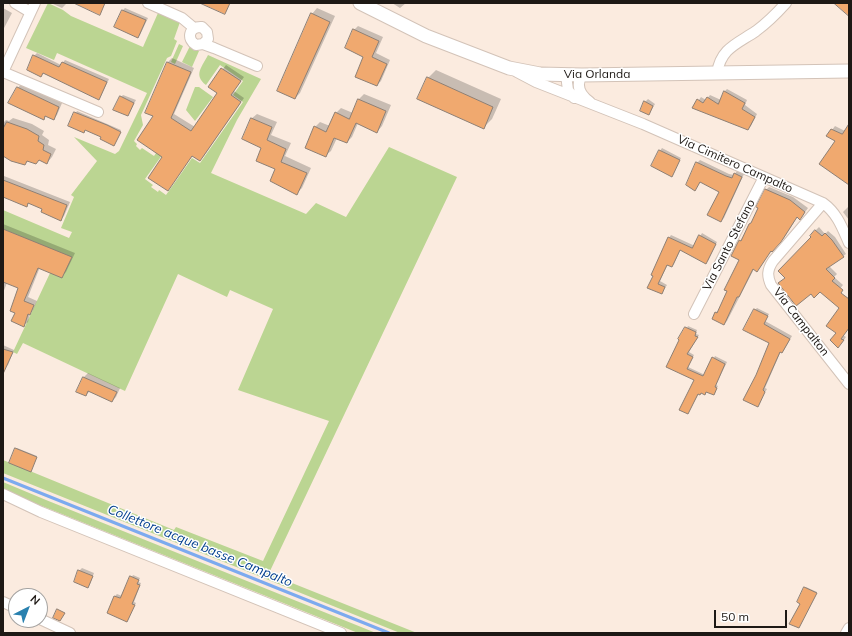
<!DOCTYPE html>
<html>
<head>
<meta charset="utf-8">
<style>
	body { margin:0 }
	#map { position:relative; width:852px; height:636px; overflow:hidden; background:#fbebdf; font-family:Mulish,sans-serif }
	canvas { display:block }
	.frame { position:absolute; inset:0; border:4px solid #1e1915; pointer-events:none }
	.north { position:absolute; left:8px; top:588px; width:40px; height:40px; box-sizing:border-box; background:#fff; border:1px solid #a5a3a1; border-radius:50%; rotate:42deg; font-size:11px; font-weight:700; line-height:16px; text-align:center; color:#1e1915 }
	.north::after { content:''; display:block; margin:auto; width:14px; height:18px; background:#2981af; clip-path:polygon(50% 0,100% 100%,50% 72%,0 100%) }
	.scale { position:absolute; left:714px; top:610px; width:73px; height:18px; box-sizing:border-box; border:2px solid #1e1915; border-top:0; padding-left:5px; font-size:12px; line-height:14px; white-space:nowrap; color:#1e1915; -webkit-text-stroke:3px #fff; paint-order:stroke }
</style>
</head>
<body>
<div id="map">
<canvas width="852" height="636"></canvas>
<div class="frame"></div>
<div class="north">N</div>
<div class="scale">50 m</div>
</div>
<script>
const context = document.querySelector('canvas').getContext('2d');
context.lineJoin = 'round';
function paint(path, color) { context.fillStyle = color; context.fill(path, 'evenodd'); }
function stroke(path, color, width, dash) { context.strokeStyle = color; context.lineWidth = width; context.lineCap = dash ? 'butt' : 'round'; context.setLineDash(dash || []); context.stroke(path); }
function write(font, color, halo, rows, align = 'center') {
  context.font = font + ' Mulish,sans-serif'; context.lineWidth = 3; context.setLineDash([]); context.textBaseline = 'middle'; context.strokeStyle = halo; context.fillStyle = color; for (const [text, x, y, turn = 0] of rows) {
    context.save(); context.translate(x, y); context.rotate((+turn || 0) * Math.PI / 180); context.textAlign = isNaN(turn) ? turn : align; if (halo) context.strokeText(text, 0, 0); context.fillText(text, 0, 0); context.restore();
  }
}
paint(new Path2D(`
	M48,3L63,10L71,16L143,47L158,13L180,22L174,39L177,41L171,56L167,58L141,115L143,125L134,141L137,144L136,146L140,150L142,148L154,156L165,140V151L145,179L153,185L151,187L158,192L159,190L166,195L192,158L200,163L243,102L233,95L243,81L220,65L206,85C193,75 202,67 208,55L261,79L237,120L211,173L306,214L316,203L346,217L389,147L457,177L270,571L278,575L277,577L417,633H400L3,473V460L174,530L176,527L263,561L329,421L238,390L273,309L230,290L227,297L178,274L125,391L23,343L17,354L13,352L50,273L72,258L3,229V210L69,238L72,232L61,228L74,197L71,195L97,161L74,137L115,154L119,151L147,93L57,53L54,60L26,48Z
	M179,44L183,46L175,64L171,62Z
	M190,46L199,51L192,67L182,62Z
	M195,87H199L213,97L195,121L186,110Z
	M3,482L46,500L376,633H358L32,502L3,490Z`), '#bbd592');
paint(new Path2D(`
	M51,3H67L62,8Z
	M392,3H406L400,8Z
	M3,8L12,13L3,30Z
	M125,8L148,18L140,35L138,37L123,10Z
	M317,8L335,16L300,93L295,98L312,14Z
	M358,26L383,37L376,53L390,60L381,81L377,85L354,30Z
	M37,53L61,65L65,60L109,79L101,96L99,99L43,73L41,75L34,56Z
	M172,58L194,68L174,114L195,127L218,92L210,86L226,65L244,77L234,91L244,98L204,156L200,160L193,155L168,190L164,157L154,115L147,112L168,62Z
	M436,70L501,99L492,119L484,127L428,78Z
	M21,84L62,103L57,115L53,119L46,116L43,118L18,88Z
	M727,89L747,100L745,105L757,114L751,126L748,129L694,107L701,97L706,100L710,95L721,100L724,92Z
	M364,94L391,105L382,126L377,132L358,123L352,137L347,142L337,138L331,151L325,156L315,127L320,122L330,126L336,113L341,108L353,113L359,99Z
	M123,95L136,100L128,115L121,97Z
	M648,99L655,104L649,114L645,102Z
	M77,111L121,130L115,143L86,129L83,132L69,126Z
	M257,114L277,122L271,135L291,143L285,156L311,168L302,188L297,193L276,169L263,147L251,119Z
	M13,118L32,124L44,131L42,135L49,140L48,145L56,149L52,157L47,163L39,159L28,161L25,164L3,154V123L6,120L9,121Z
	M835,126L845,131L849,127V181L832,130Z
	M662,148L681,158L672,175L660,151Z
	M700,160L729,174L734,175L737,171L744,174L724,218L721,221L720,192L701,181L695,189L697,163Z
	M3,174H4V176L70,202L64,216L61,219L43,209L29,203L26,206L3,196Z
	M769,187L793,197L808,208L803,215L798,216L784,238L754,269L727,321L724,324L713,319L716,312L720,310L740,260V241L753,221L766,190Z
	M849,206V220L843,212Z
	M3,224L75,253L66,272L62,276L40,267L28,297L37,301L33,310L30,313L28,322L24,325L16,313L28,264L16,260L3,293Z
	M819,227L825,234L828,231L835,237L846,254L829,266L837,274L834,277L843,285L838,291L849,304V328L843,335L846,337L841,344L837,333L840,308L820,291L811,293L786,278L812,237L811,235Z
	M702,233L717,242L708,261L681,249L674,264L672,266L668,264L660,281L667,285L663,291L661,293L649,287L669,238L671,235L695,246Z
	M757,308L769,314L765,321L792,336L784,350L782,352L781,351L765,388L767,389L757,406V375L770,343L755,310Z
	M688,326L697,330L696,334L699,335L689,352L694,355L688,367L705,375L715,356L727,362L716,385L718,386L715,392H706L705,394L701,392L699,393L688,413L695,380L668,366Z
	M3,345L14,350L8,365L5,367L3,366Z
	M88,373L120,388L116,397L112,401L90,391L86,395L77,391L84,377Z
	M17,448L37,456L31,469L16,449Z
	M82,568L94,573L90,584L88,587L79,571Z
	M133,575L140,578L138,582L141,583L134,602L136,603L127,621L108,613L115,596L117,594L122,596Z
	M806,587L817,592L800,626L805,588Z`), '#0003');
stroke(new Path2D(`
	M3,478L389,633`), '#7caaef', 3);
const building = new Path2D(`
	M74,3H105L100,15Z
	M200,3H230L225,14Z
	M834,3H849V16Z
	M122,10L146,20L138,38L114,27Z
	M311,13L330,22L295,99L277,91Z
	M353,29L379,41L372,57L387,64L377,86L355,77L363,57L345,48Z
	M33,55L59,67L62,62L107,82L99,100L43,73L41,77L27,70Z
	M167,62L191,72L171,118L191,131L217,93L208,87L221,68L241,81L231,95L241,102L200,161L192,156L168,191L148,178L162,157L137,140L153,116L145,113Z
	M427,77L493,107L484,129L417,99Z
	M17,87L59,107L54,120L45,116L44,120L8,103Z
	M724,91L745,103L742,109L755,117L748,130L692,108L697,99L703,103L707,97L718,104Z
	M120,96L134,103L128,116L113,110Z
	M358,99L386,111L377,133L356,123L347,143L334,138L326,157L305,148L314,126L326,132L335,112L349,119Z
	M644,101L653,106L649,115L640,111Z
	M74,112L107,125L121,132L114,146L100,139L101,137L85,130L84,133L68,126Z
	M251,118L272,127L267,140L286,149L281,162L307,173L297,195L270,181L275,169L256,161L261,148L242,139Z
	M7,122L27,129L39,136L38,141L44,145L43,150L51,154L47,164L39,160L36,164L27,161L25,165L11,161L3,156V129Z
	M849,124V185L819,164L835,141L826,136L831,129L842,134Z
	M659,150L680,160L672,177L651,166Z
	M696,162L726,176L732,178L734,173L742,177L721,222L707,215L719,192L700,182L695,191L686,185Z
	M3,180L67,205L61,221L41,212L42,209L28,203L27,207L3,197Z
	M765,189L790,200L805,212L800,220L797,217L781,242L772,252L771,251L757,272L753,269L739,297H737L724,325L712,319L715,312L717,313L727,291L724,290L739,260L731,256L739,240L741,241L749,224L751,223L758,208L756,207Z
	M3,229L72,257L62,278L38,268L24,301L34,305L30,315L28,314L24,327L11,321L15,313L10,311L18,288L3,282Z
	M815,230L822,236L825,233L832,240L844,257L826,269L835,278L832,281L843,290L841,293L849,299V328L841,339L844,340L838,348L830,340L836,333L826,326L839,308L820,292L814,298L811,294L796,306L778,283L785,278L778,271L811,237L810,236Z
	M699,235L716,244L706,264L680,250L672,267L667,265L658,284L665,287L662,294L647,288L653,276L651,275L668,237L692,248Z
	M754,309L768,316L764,324L790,339L782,353L780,352L763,390L765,392L758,407L743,400L756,375L769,343L743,330Z
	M685,327L696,332L695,336L698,337L687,354L693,357L687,369L703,376L712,357L725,364L715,387L717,388L714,395L706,392L705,395L701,393L700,395L698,394L688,414L679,410L694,380L666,367L679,340L678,339Z
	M3,349L13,352L3,374Z
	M83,377L117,392L112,402L88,391L86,396L76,392Z
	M15,448L37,457L31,472L9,463Z
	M78,570L93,576L88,588L74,582Z
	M130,576L139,580L137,584L140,585L132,604L135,605L127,622L107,613L114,596L120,598Z
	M804,587L817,593L799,628L789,624L800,604L797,602Z
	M57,609L65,613L60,621L53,618Z`);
paint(building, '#f0a96f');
stroke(building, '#8d7f74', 1);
const minor = new Path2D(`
	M15,3L30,12
	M148,3L182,18L194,28
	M203,44L208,39L207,32L202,27C189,26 186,39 196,45L203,44L214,48L257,66
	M3,72L98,112
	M3,72L35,3
	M517,72L536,82L643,124L823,203C837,213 842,227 849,243
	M717,73C721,48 737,44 756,31C767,23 777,13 786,3
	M566,75L568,90L574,98
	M582,75C575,86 580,95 590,102
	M823,203L773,261C767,270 767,276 771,285L849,384
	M694,314L764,177
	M3,494L41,512L341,633
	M3,602L16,608
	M40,619L70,633
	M846,633L849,628`);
const major = new Path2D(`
	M360,3L426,36L509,68L540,74L582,75L849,71`);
stroke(minor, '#d3c3b8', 12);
stroke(major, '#d3c3b8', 15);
stroke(minor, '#fff', 10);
stroke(major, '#fff', 13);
write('12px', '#1e1915', '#fff', [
	["Via Orlanda",597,74],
	["Via Cimitero Campalto",735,164,24],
	["Via Santo Stefano",729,245,-63],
	["Via Campalton",801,322,52]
]);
write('italic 13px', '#013e8d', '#fff', [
	["Collettore acque basse Campalto",200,546,22]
]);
</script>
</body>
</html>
